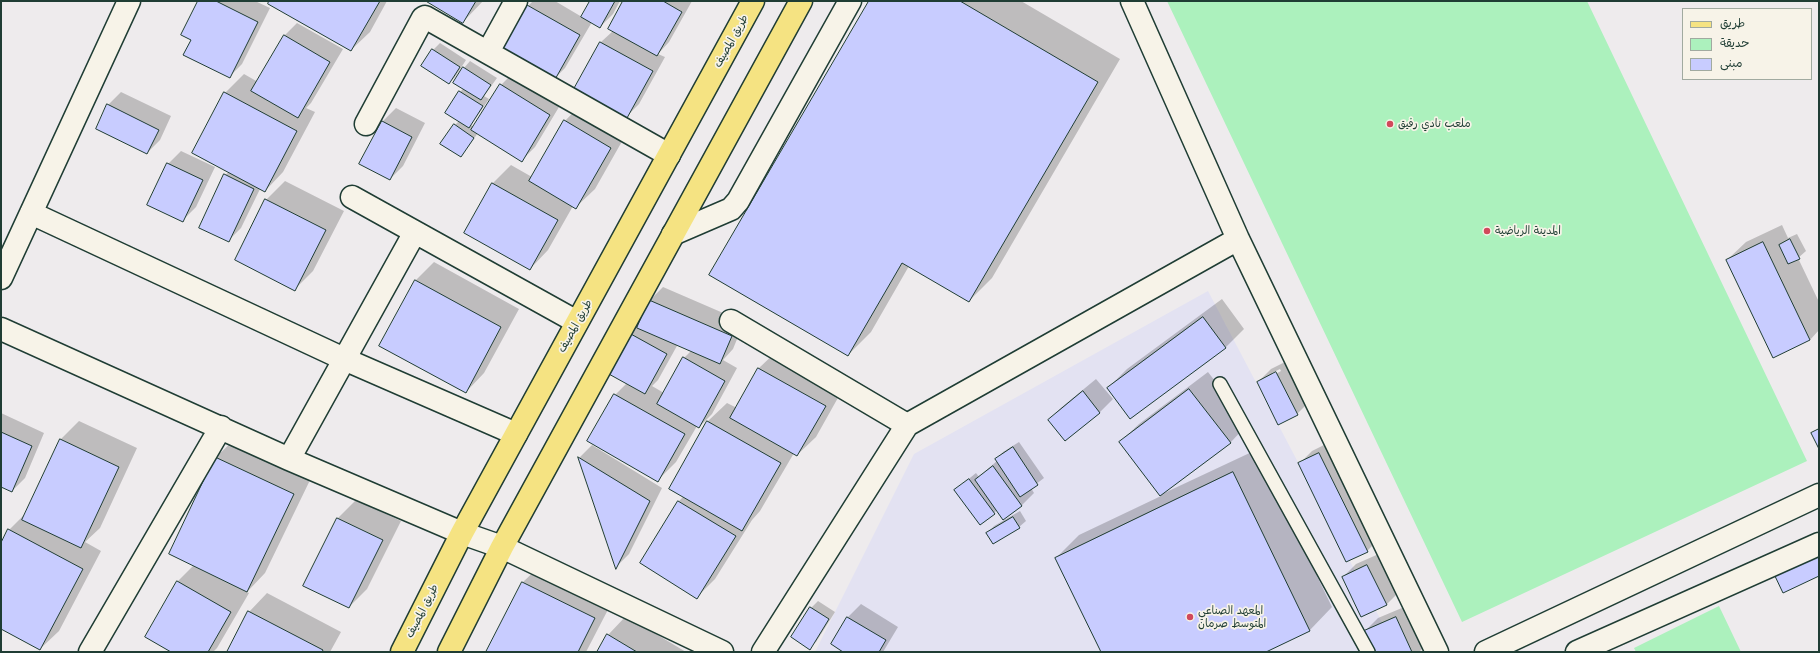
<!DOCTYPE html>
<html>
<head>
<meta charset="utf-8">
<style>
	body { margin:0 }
	#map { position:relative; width:1820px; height:653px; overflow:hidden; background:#eeebed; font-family:Mali,"Playpen Sans Arabic",sans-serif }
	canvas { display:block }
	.frame { position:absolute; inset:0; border:2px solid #1f3d34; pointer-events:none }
	.legend { position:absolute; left:1682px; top:8px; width:130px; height:72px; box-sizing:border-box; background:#f7f3e8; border:1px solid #a1aaa0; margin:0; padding:5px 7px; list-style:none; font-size:12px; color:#1f3d34 }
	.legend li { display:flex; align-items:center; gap:8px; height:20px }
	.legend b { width:20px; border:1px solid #a1aaa0 }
</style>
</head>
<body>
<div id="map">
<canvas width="1820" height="653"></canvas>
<div class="frame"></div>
<ul class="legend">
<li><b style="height:5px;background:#f5e382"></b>طريق</li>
<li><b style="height:11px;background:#acf1bd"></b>حديقة</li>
<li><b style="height:11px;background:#c8ccff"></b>مبنى</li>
</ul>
</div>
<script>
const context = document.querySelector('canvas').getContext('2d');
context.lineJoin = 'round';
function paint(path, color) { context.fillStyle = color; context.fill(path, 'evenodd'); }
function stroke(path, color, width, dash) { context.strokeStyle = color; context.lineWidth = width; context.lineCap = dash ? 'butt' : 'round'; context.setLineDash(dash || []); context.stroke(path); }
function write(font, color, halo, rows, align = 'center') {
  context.font = font + ' Mali,"Playpen Sans Arabic",sans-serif'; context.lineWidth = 3.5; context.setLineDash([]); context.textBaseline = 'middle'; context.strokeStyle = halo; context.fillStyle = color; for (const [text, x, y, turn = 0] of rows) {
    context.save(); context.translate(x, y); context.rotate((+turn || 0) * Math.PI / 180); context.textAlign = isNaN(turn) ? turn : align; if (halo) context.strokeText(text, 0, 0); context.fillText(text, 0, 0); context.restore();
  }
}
paint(new Path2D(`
	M1208,291L1394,645L1385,652H815L914,454Z`), '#e3e2f2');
paint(new Path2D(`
	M1167,1H1587L1807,461L1462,622Z
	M1719,606L1741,652H1636L1634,648Z`), '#acf1bd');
paint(new Path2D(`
	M199,1H255L270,8L242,64L229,77L192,39Z
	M271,1H387L370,32L351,50Z
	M428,1H483L463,22Z
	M533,1H555L582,17L591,1H620L613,14L600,27L592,22L565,68L552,81L528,6Z
	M625,1H692L669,42L658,54L665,57L639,104L626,117L601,42L613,31Z
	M870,1H1021L1120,59L992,278L969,301L909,266L871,332L848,355Z
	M297,23L343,49L311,103L306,108L315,112L283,172L265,191L260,189L241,228L228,241L225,175L229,172L225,93L244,74L258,82L284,36Z
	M440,43L466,60L455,77L449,83L422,66L433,50Z
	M470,61L497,78L484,96L489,99L471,125L474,127L501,85L514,72L562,102L535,147L522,160L478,133L461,156L455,125L459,121L460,92L464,88V68Z
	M121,92L171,116L160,140L147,153L108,105Z
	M583,102L629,129L595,189L576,207L573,206L548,250L530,269L465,232L493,183L511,165L532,177L565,121Z
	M396,108L425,123L403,166L390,179L361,163L383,121Z
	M181,151L215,167L196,207L183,220L168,164Z
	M285,181L344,211L313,271L295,289L266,200Z
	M1782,225L1788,238L1797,234L1806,251L1798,258L1819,302V330L1810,340L1727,260L1746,242Z
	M434,262L519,309L484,373L466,392L415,281Z
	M663,287L744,322L733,349L723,360L737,368L712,414L699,427L697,426L676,462L658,480L615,395L627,383L630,333L639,324L650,300ZM678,344L692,350L684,358L664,393L652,386L658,380Z
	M1222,299L1244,329L1226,347L1130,417L1108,388L1127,369Z
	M778,350L844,387L816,437L797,455L794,453L760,511L752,520L715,579L697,597L679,501L684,496L670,489L708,421L727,403L737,408L759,368Z
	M1289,360L1310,401L1297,414L1258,382L1271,369ZM1280,369L1281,371L1272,376V373Z
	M1208,372L1248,424L1230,443L1160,495L1256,450L1332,607L1310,630L1264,652H1102L1056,558L1079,535L1161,496L1120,442L1139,424Z
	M1096,379L1113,399L1100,412L1065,440L1049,420L1062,407Z
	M1,413L44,433L25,478L12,491L1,486Z
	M79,421L137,448L100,528L85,542L101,551L59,631L40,649L1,628V545L9,530L26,513L60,440Z
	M235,439L312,476L265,573L247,592L249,593L217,648L213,652H173L146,637L178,581L194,565L170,554L216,457Z
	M1332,441L1380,538L1367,551L1299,464L1312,451Z
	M1019,442L1044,478L1031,488L1034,493L1021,506L997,510L994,513L955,490L976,473L979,477L998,460L997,459L1003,452Z
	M592,445L662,488L629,554L616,567L579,458Z
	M356,500L401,521L367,589L349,607L305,585L338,518Z
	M1020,511L1026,521L1019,527L988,533L994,526Z
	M1381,553L1399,592L1386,605L1343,577L1356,564Z
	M542,564L613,600L586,652H487L523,582Z
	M267,593L341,632L330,652H228L249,612Z
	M818,601L835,612L816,642L809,648L811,608Z
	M861,604L898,627L883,652H845L832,644L848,617Z
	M1409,605L1427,644L1419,652H1374L1365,631L1378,618Z
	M626,616L686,652H598L608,635Z`), '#0003');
const building = new Path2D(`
	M198,1H216L258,22L230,78L183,55L191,40L181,35Z
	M269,1H380L351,51L268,4Z
	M426,1H476L463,23Z
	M590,1H615L600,28L581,17Z
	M623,1H663L682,12L657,56L608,29Z
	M869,1H960L1098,82L969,302L902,263L848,356L709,275Z
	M527,5L580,35L553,83L500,52Z
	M284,35L330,62L298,118L251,91Z
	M600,42L653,71L627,118L574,89Z
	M432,49L460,67L449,84L421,66Z
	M463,67L491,85L481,100L453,83Z
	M500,84L550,115L522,162L471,130Z
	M459,91L483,106L469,128L445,113Z
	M224,92L297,131L265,192L192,153Z
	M107,104L159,130L147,154L96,129Z
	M564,120L611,148L576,209L529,181Z
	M382,121L412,137L390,180L359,164Z
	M454,124L474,138L461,157L440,144Z
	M167,163L203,180L183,222L147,205Z
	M224,174L254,189L229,242L199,228Z
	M492,183L558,220L530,270L464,233Z
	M265,199L326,230L295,291L235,260Z
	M1790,239L1800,259L1788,264L1779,245Z
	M1763,242L1810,340L1773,358L1726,260Z
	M415,280L501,327L466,393L379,346Z
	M649,300L732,336L720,364L637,328Z
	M1203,317L1226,348L1130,419L1107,388Z
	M629,333L667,354L645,394L607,373Z
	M683,357L725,381L699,428L657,404Z
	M758,368L826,406L797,456L730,418Z
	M1276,372L1298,415L1278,425L1257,382Z
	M1189,389L1231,443L1160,496L1119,442Z
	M1083,391L1100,413L1065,441L1048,420Z
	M614,394L685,434L658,482L587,441Z
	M707,421L781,463L742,531L669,489Z
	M1819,429V449L1811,433Z
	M1,432L32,446L12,492L1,487Z
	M60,439L119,467L81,548L22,520Z
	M1013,447L1038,485L1020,497L995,459Z
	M1319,453L1368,552L1346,562L1298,463Z
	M215,457L294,494L247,592L169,554Z
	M578,457L650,501L616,569Z
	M993,466L1022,506L1003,520L975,480Z
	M1233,472L1310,631L1266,652H1101L1055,558Z
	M969,479L995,514L980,525L954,490Z
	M678,501L736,536L697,599L640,563Z
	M1013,517L1020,528L993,544L986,533Z
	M337,518L383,540L349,608L303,586Z
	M8,529L83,569L40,650L1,629V543Z
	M1819,552V576L1783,593L1774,574Z
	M1367,565L1387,605L1361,617L1342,577Z
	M177,581L231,612L208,652H171L145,637Z
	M522,582L595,618L578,652H486Z
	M810,607L829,619L810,650L791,637Z
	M248,611L323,650L322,652H227Z
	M847,617L886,640L879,652H843L831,644Z
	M1396,617L1412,652H1373L1364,631Z
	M607,634L637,652H597Z`);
paint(building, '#c8ccff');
stroke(building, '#1f3d34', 1);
const service = new Path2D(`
	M1220,384L1368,652`);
const minor = new Path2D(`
	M1132,1L1238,239L1437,652
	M488,52L516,1
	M366,124L423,18L425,17L669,155
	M352,197L577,322
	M31,213L344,359L516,434
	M673,234L731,209L738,201L850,1
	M1,278L129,1
	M731,321L907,425
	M1,329L289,459L462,533L502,547L722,652
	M289,459L415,232
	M90,652L221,427
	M763,652L907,425L1238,239
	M1486,652L1819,495
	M1577,652L1819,544`);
const primary = new Path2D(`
	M402,652L462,533L753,1
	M449,652L502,547L801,1`);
stroke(service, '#1f3d34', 16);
stroke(minor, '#1f3d34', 25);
stroke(primary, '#1f3d34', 25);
stroke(service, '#f7f3e8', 13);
stroke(minor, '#f7f3e8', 22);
stroke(primary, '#f5e382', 22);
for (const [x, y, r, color] of [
	[1390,124,4,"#d1495b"],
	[1487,231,4,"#d1495b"],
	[1190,617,4,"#d1495b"]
]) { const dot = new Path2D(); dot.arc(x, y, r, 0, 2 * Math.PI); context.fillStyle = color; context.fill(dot); stroke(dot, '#f7f3e8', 1.5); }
write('11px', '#1f3d34', '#f7f3e8', [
	["طريق المصيف",731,41,-61],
	["طريق المصيف",575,326,-61],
	["طريق المصيف",422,611,-63]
]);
write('11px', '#1f3d34', '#f7f3e8', [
	["ملعب نادي رفيق",1398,124],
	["المدينة الرياضية",1495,231],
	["المعهد الصناعي",1198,611],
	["المتوسط صرمان",1198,624]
], 'left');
</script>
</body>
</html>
